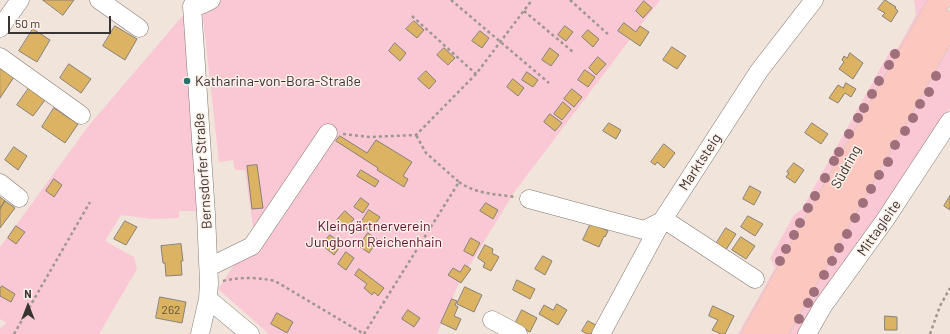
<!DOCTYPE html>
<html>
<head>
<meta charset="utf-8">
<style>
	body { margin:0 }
	#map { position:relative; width:950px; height:334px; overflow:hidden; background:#f1e4db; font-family:Barlow,sans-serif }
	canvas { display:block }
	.north { position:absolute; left:8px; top:286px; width:40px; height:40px; -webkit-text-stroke:3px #fef1e9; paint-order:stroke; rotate:0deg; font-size:11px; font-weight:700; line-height:16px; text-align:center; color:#393431 }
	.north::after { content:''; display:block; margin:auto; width:14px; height:18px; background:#393431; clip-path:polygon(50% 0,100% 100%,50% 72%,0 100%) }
	.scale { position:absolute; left:8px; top:16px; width:103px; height:18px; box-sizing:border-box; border:2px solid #393431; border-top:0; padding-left:5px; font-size:12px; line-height:14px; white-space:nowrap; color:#393431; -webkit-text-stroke:3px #fef1e9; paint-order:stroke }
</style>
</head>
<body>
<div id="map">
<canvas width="950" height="334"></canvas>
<div class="north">N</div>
<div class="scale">50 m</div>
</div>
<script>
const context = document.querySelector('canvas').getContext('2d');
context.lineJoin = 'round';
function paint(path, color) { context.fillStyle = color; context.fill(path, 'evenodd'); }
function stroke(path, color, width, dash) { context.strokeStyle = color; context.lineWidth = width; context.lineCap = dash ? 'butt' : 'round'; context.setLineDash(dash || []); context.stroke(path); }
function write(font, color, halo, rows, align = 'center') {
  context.font = font + ' Barlow,sans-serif'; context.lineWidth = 3; context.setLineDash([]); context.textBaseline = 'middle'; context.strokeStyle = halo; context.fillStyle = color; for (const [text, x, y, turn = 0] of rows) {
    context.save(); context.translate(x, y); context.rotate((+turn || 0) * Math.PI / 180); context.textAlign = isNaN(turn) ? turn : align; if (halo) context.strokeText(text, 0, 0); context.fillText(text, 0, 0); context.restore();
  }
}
paint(new Path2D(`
	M201,0H660L515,191L459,283L437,334H269L218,289L254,235L245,170H235L233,160L219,162Z
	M914,0H931L744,334H738L775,268L770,258L794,215L802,209L890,51L898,48L916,15Z
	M185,13L198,211H179V218L152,219L121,215L105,241L134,257L137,269L99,334H0V328L7,323L0,319V247L90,124Z
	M950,38V108L829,287L802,334H784Z`), '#f9c8d4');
const building = new Path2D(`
	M43,0H74L63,15Z
	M885,0L896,7L895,8L898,11L891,22L882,16L885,13L878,9Z
	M644,1L652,8L643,18L636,11Z
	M414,21L424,30L417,38L406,29Z
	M624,23L636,32L640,26L649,32L640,46L618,31Z
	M115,26L137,39L125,60L103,46Z
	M565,26L573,32L566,41L558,35Z
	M33,29L50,40L37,62L19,51Z
	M588,30L599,39L593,47L582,37Z
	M480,31L489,38L482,48L472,41Z
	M395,43L406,53L400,61L389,51Z
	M672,47L686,56L677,69L663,60Z
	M444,48L455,58L448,65L437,55Z
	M550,48L559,55L551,66L542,60Z
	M850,53L863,63L853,79L839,69L844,62L842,60L844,56L847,58Z
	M598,57L606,64L596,75L589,68Z
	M69,64L91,79L81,93L60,78Z
	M0,68L14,77L0,98Z
	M585,70L595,77L588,87L578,80Z
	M426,71L436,81L429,89L418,79Z
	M527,72L538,80L533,87L522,80Z
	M513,79L524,88L518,96L507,87Z
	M846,83L856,89L851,97L845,93L838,103L829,98L838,85L843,88Z
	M29,88L45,100L33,116L17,105Z
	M572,89L582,97L574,107L564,99Z
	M563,102L571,109L562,120L554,114Z
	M54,108L78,124L65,143L42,127Z
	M550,114L562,123L555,131L544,122Z
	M609,123L621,130L616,139L603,131Z
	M812,123L828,134L821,144L805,133Z
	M340,136L367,153L376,140L412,162L403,176L408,179L404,187L377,170L378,168L336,141Z
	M664,144L675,153L664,168L657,162L655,165L651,162Z
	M14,147L27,156L18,170L5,160Z
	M794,163L804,170L795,183L786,177L789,173L787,172Z
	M257,165L263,208L252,209L247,166Z
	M361,170L379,181L375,187L357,176Z
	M54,179L62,185L54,197L46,191Z
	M750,186L761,192L754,205L743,199Z
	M950,196V210L944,206Z
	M0,197L5,201L0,209Z
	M361,198L369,204L363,213L354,207Z
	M5,201L15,208L0,228V209Z
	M486,203L498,210L493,219L480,211Z
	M369,210L380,217L370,231L360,224Z
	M345,211L354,219L346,228L337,220Z
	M748,216L763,224L755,236L741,227Z
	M125,221L137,227L126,245L114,239Z
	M591,223L608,231L605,237L604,236L599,247L583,240Z
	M16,226L25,232L16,244L8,238Z
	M726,228L736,234L724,253L714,247Z
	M368,233L378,240L369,253L359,246Z
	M330,235L342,244L334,255L322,245Z
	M741,237L755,246L746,259L732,250Z
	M471,238L480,243L473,256L464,251Z
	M181,244L183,261H181L182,275L166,276L165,263H163L161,246Z
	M485,245L493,249L492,253L499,257L491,271L483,267L485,263L478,258Z
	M346,252L354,258L346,270L338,264Z
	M543,256L552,261L545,275L535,269Z
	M465,265L471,269L461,283L448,275L453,268L460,272Z
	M359,269L384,288L378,296L374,292L372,295L364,288L367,284L355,275Z
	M517,280L535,289L530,299L513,290Z
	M2,286L15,294L11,302L0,296V289Z
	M465,287L482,295L474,312L457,304Z
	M160,297L186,302L182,323L156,318Z
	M452,299L457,301L455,305L458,307L454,316L461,319L456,330L441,323Z
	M557,304L567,310L558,325L539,314L544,305L553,310Z
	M713,306L734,316L725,334H721L712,330L718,320L709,316Z
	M408,310L420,318L414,327L402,319Z
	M522,310L537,318L530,332L515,324Z
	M277,313L293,322L287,333L271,324Z
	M885,316L897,317V330H885Z
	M588,321L600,327L596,334H587L582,331Z`);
paint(building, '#dcb362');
stroke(building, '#878176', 1);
const minor = new Path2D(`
	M99,0L139,28
	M0,28L20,0
	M0,57L81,115
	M0,183L19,198
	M529,199L644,230L662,221L671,224L755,279
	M209,267L252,246L328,133
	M208,299L250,334
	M492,320L518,334
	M200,334L208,299L209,283L206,214L192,6L201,5L211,0
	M601,334L662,221L759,71L814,0
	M807,334L823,306L885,220L950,121`);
const major = new Path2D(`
	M753,334L940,0
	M776,334L950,22`);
stroke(minor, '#837870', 19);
stroke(major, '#c8c6c5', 23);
stroke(new Path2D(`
	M451,0L549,83
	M570,0L610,36
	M524,11L573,52
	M412,16L476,74
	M343,134L370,137L416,135L476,74L532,0
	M459,182C476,194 495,194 515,197
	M223,281C241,277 257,277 275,281L364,334L459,182L426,153L416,135
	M14,334L90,202
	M930,334L940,306L950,288`), '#9f968f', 2.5, [3, 3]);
stroke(minor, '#fff', 18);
stroke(major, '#fbc7be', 22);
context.fillStyle = '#a06f7c';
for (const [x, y] of [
	[895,54],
	[889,65],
	[936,76],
	[879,81],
	[929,92],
	[872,94],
	[920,104],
	[864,108],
	[858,118],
	[913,118],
	[905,131],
	[849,134],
	[895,145],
	[839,152],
	[834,161],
	[888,162],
	[879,175],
	[825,178],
	[871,189],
	[815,196],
	[863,203],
	[808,208],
	[855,218],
	[800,223],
	[847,234],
	[794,235],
	[839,248],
	[786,249],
	[780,261],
	[832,261],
	[824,275],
	[814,292],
	[808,303],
	[799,319]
]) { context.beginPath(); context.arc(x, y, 5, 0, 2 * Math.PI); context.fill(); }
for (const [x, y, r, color] of [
	[187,81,4,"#26706b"]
]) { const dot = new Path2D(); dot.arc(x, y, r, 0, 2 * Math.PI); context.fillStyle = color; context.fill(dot); stroke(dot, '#fef1e9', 1.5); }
write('12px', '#62543d', null, [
	["262",171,310]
]);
write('14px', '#393431', '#fef1e9', [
	["Katharina-von-Bora-Straße",195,81]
], 'left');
write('14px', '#393431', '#fef1e9', [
	["Marktsteig",700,162,-57],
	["Südring",846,167,-61],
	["Bernsdorfer Straße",203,171,-94],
	["Mittagleite",879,228,-55]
]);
write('14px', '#5e102f', '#fef1e9', [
	["Kleingärtnerverein",374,226],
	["Jungborn Reichenhain",374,242]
]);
</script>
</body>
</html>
